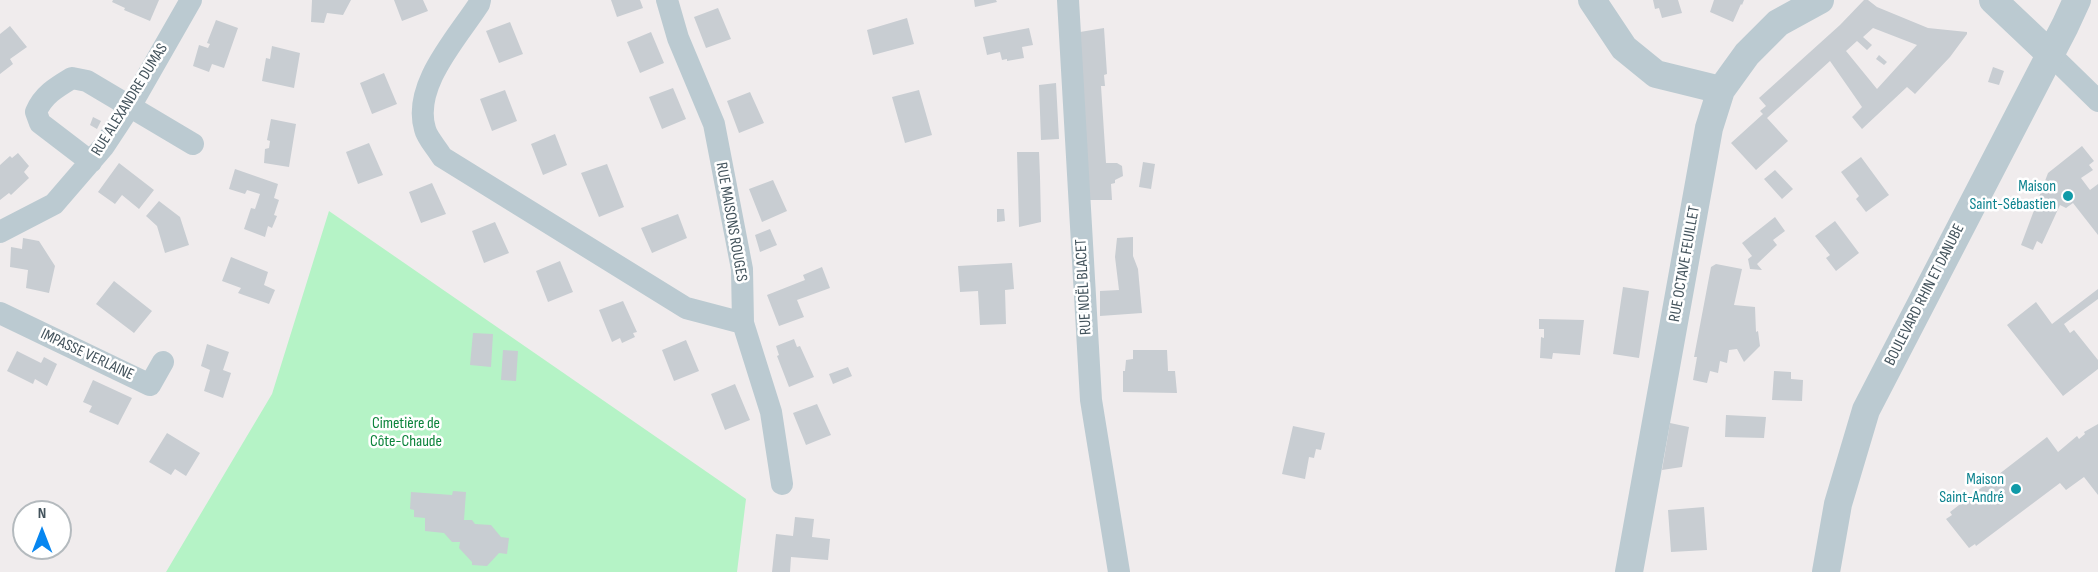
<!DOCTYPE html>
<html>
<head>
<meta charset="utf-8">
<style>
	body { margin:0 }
	#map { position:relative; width:2098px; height:572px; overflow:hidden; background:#f0eced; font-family:"Sofia Sans Condensed",sans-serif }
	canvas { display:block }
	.north { position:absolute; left:12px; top:500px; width:60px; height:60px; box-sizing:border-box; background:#fff; border:2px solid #b4babe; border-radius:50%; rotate:0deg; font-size:16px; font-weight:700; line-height:24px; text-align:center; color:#43535c }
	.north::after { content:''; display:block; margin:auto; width:21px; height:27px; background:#0786f0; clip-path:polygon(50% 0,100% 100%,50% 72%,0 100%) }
</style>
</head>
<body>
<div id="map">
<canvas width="2098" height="572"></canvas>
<div class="north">N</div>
</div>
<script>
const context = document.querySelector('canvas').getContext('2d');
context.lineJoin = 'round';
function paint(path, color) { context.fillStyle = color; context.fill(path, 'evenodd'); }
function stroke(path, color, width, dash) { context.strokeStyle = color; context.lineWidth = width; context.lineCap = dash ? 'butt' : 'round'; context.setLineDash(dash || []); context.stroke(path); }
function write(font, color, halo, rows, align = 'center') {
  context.font = font + ' "Sofia Sans Condensed",sans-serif'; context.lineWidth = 5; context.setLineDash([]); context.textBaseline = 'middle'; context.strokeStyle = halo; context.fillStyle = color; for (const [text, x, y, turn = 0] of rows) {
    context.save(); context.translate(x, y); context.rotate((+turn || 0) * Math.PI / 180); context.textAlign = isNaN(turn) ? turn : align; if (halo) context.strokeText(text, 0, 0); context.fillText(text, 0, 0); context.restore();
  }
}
paint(new Path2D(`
	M329,211L746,499L737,572H166L272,394Z`), '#b5f3c6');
paint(new Path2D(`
	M113,0H159L150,21L124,10L125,8L112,2Z
	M312,0H351L343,15L327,13L324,23L311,22Z
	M394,0H423L428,11L402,21Z
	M611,0H640L643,8L617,17Z
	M974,0H996L997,2L975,7Z
	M1653,0H1678L1682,13L1662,18L1659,8L1655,9Z
	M1714,0H1744L1742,5L1741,4L1733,22L1710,12Z
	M1864,0H1868L1877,7L1928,28L1967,32V34L1950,57L1915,94L1907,87L1862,129L1852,117L1862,107L1830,61L1767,118L1788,141L1756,170L1731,143L1763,114L1760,111L1766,106L1759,98L1840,25ZM1873,28L1917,45L1877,89L1846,51L1857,41L1867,50L1872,45L1863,37Z
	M718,8L731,39L706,48L694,17Z
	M907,18L914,44L873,55L867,30Z
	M216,20L238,28L224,68L212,64L209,72L193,66L199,45L208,48L210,44L207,43Z
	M510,22L523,54L499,63L486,31Z
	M10,26L27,47L10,59L13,64L0,74V34Z
	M1029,28L1033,45L1022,47L1024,58L1007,61V59L1002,60L1000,52L987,55L983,37Z
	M1104,28L1107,74L1104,75L1105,86H1101L1106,163H1117L1122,166L1123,176L1115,180V183L1111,184L1112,200H1088L1080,32Z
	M651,32L664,63L640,73L627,42Z
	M272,46L300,53L294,88L262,81L266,58L270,59Z
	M1879,55L1887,62L1884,65L1876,59Z
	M1993,67L2004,71L1999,85L1988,82Z
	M384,73L397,104L372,114L360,83Z
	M1056,83L1059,139L1041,140L1039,85Z
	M673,88L686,119L662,129L649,97Z
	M505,90L517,121L492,131L480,99Z
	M919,90L932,135L905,143L892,97Z
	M750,92L764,123L739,133L727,101Z
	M93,117L101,121L97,129L90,125Z
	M271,119L296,124L289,167L264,163L265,149L269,148L270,141L267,140Z
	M555,134L567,165L543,175L531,144Z
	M369,143L383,175L358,184L346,152Z
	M2082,146L2094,161L2089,165L2093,170L2081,178L2090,190L2098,184V235L2073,203L2066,208L2060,205L2042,244L2037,241L2033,250L2021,245L2048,173Z
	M1017,152H1039L1040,177L1041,222L1019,227Z
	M18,153L29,166L24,172L29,178L11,195L9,193L0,200V165L10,156L12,158Z
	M1861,157L1889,195L1866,212L1856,199L1859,196L1841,172Z
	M1143,162L1155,164L1151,189L1139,187Z
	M119,163L154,190L139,209L122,195L115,204L98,192Z
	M607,164L624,207L599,217L581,173Z
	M235,169L278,184L274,198L279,200L274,215L277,216L272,228L268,226L265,237L244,229L251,208L255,209L260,194L247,190L245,194L229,189Z
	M1775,170L1793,189L1782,199L1764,179Z
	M773,180L787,211L762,222L749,189Z
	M432,183L446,214L421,223L409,192Z
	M159,201L180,217L189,245L165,253L157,226L146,216Z
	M997,209H1004L1005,221L997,222Z
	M678,214L687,238L652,253L641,228Z
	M1775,217L1785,231L1773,240L1777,245L1757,264L1762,270L1750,269L1748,259L1752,256L1742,243Z
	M1835,221L1859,253L1836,271L1826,258L1830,255L1815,236Z
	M495,222L509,253L484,263L472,231Z
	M770,229L777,245L760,252L755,235Z
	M1133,237V256L1138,269L1142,313L1100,316V291L1119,290L1115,257L1117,238Z
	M23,238L39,241L55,266L49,293L26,288L28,270L10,267L11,247L22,249Z
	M231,257L268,272L264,285L275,290L269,304L238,293L241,288L222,281Z
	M560,261L573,292L548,302L536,271Z
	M1012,263L1014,289L1005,290L1006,324L980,325L978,291L960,292L958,266Z
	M1716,264L1742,269L1734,305L1755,307L1756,332L1758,331L1760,346L1744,362L1737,349L1729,350L1727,363L1720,361L1718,373L1710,371L1707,383L1693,380L1697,357H1694L1711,267Z
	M822,267L830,288L797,300L804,317L779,326L767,295L805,280L803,275Z
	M114,281L152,311L134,333L96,304Z
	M1623,287L1649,291L1639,358L1613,354Z
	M2098,289V299L2064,324L2070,333L2074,330L2098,360V369L2063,396L2007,325L2036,302L2052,324Z
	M623,301L637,332L633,333L635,337L622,343L620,338L612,342L599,310Z
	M1539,319L1584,320L1580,355L1553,353L1552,359L1540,358L1541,337L1544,338V329H1539Z
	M473,333L493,334L491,367L470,365Z
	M794,339L797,347L800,346L814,377L789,387L777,356L779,355L776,346Z
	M686,340L699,371L674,381L662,350Z
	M207,344L229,352L223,370L231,373L223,398L204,391L210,370L201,366Z
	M503,350L518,351L516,381L501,380Z
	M1133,350H1167L1168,371H1175L1177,393L1123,392V371H1125L1126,360L1133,359Z
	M17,351L41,363L44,357L57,364L47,386L35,379L33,384L7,371Z
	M848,367L852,376L833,384L829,374Z
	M1774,371L1791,372V379L1803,380L1802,401L1772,400Z
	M93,380L132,398L118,425L89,412L92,406L83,402Z
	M735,384L750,420L725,430L711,394Z
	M817,404L831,435L806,445L793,413Z
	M1726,415L1766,417L1764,438L1725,437Z
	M1670,423L1689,427L1682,467L1662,470Z
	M2098,424V495L2084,477L2066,490L2060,483L1976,546L1975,544L1969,548L1946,519L1952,515L1950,512L2047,437L2058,452L2077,436L2079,439L2085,434L2084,432Z
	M1293,426L1325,433L1321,450L1316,449L1314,458L1309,457L1305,479L1282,474Z
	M167,433L200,453L186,476L175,469L171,475L149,462Z
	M453,491L466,492L464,520H472L475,524L491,525L501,537L509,538L507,554L499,553L487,566L472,565V562L459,548L460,542H452L444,533L425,531V518L414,517V510L410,509L411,492L452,495Z
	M1704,507L1707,550L1671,552L1668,510Z
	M795,517L814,519L812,537L830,539L828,560L791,557L790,572H772L776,534L793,536Z`), '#c8cdd2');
stroke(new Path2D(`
	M480,0L479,4C457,38 412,86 425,129C427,138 437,148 442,157L686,308L743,323
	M667,0L678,38L714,124L742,269L743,323L771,412L782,484
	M1068,0L1091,400L1119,572
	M2050,54L2098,101
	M91,162L40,123L36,112C43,95 57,87 72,78L87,81L193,144
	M0,232L54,204L104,146L131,105L191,0
	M0,313L150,385L163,362`), '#bbcad1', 22);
stroke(new Path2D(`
	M1592,0L1624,48L1656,74L1721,90
	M1993,0L2050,54
	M1629,572L1709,128L1721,90L1747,54L1778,23L1820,0
	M1826,572L1838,504L1866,410L2065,26L2077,0`), '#bbcad1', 28);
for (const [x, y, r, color] of [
	[2068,196,6,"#0f9aa8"],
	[2016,489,6,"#0f9aa8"]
]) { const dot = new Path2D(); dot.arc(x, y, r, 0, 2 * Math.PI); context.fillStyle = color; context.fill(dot); stroke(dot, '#fff', 2); }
write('16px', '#43535c', '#fff', [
	["RUE ALEXANDRE DUMAS",130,100,-58],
	["RUE MAISONS ROUGES",731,222,80],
	["RUE OCTAVE FEUILLET",1685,264,-80],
	["RUE NOËL BLACET",1084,287,-93],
	["BOULEVARD RHIN ET DANUBE",1925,295,-63],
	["IMPASSE VERLAINE",87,355,25]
]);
write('16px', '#0d838f', '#fff', [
	["Maison",2056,187],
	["Saint-Sébastien",2056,205],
	["Maison",2004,480],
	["Saint-André",2004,498]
], 'right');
write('16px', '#0d843c', '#fff', [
	["Cimetière de",406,424],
	["Côte-Chaude",406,442]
]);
</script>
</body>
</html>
